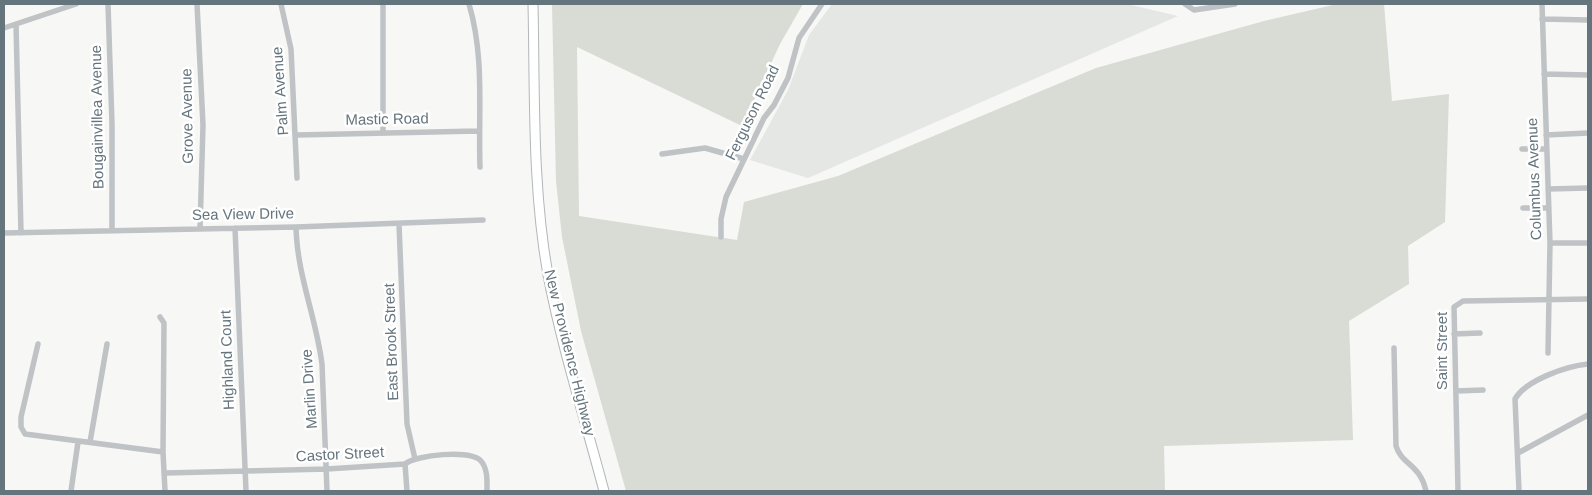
<!DOCTYPE html>
<html>
<head>
<meta charset="utf-8">
<style>
	body { margin:0 }
	#map { position:relative; width:1592px; height:495px; overflow:hidden; background:#f7f7f5; font-family:Arial,sans-serif }
	canvas { display:block }
	.frame { position:absolute; inset:0; border:5px solid #65757d; pointer-events:none }
</style>
</head>
<body>
<div id="map">
<canvas width="1592" height="495"></canvas>
<div class="frame"></div>
</div>
<script>
const context = document.querySelector('canvas').getContext('2d');
context.lineJoin = 'round';
function paint(path, color) { context.fillStyle = color; context.fill(path, 'evenodd'); }
function stroke(path, color, width, dash) { context.strokeStyle = color; context.lineWidth = width; context.lineCap = dash ? 'butt' : 'round'; context.setLineDash(dash || []); context.stroke(path); }
function write(font, color, halo, rows, align = 'center') {
  context.font = font + ' Arial,sans-serif'; context.lineWidth = 5; context.setLineDash([]); context.textBaseline = 'middle'; context.strokeStyle = halo; context.fillStyle = color; for (const [text, x, y, turn = 0] of rows) {
    context.save(); context.translate(x, y); context.rotate((+turn || 0) * Math.PI / 180); context.textAlign = isNaN(turn) ? turn : align; if (halo) context.strokeText(text, 0, 0); context.fillText(text, 0, 0); context.restore();
  }
}
paint(new Path2D(`
	M832,4H1127L1178,16L808,178L750,160L788,90L809,35Z`), '#e5e7e5');
paint(new Path2D(`
	M552,4H803L780,44L742,126L577,47L579,216L737,240L744,202L838,176L1096,68L1264,21L1337,4H1384L1392,101L1449,94L1445,222L1408,246L1409,284L1349,321L1353,440L1164,446L1165,491H626L581,331L562,237L556,181Z`), '#d8dcd5');
const trunk = new Path2D(`
	M533,4C535,94 532,186 548,275C562,348 585,419 604,491`);
stroke(trunk, '#b2b7b9', 11);
stroke(new Path2D(`
	M108,4L112,124V230
	M197,4L203,125L200,229
	M281,4L291,49L297,178
	M383,4V133
	M469,4C485,58 478,112 480,167
	M1185,4L1194,10L1235,4
	M1542,4L1550,243L1548,353
	M1542,19L1588,20
	M16,24L21,233
	M4,28L76,4
	M1544,74L1588,75
	M297,135L478,131
	M1546,135L1588,133
	M1522,149H1546
	M662,154L705,148L744,159
	M1548,189L1588,188
	M1523,208H1548
	M399,224L407,424L415,459
	M296,227C297,275 316,317 322,364L327,491
	M235,228L246,491
	M4,233L296,227L483,220
	M721,237V219L726,197L764,118L774,105L788,78L799,38L822,4
	M1550,243H1588
	M160,317L164,323L163,452L165,491
	M1454,334L1480,333
	M38,344L21,417V427L25,434L163,452
	M1394,348L1396,446C1402,465 1420,464 1426,491
	M1456,391L1483,390
	M90,442L107,344
	M1518,453L1588,415
	M405,464L407,491
	M166,473L327,469L405,464C416,455 470,449 481,461C488,469 487,482 487,491
	M71,491L78,442
	M1458,491L1454,307L1463,301L1588,299
	M1519,491L1515,399C1526,380 1567,366 1588,364`), '#bfc3c6', 5.5);
stroke(trunk, '#fff', 9);
write('15px', '#65757d', '#fff', [
	["Palm Avenue",281,91,-94],
	["Ferguson Road",753,113,-64],
	["Grove Avenue",188,116,-91],
	["Bougainvillea Avenue",98,117,-91],
	["Mastic Road",387,120,-1],
	["Columbus Avenue",1535,179,-92],
	["Sea View Drive",243,215,-1],
	["East Brook Street",392,342,-92],
	["Saint Street",1443,351,-90],
	["New Providence Highway",569,353,76],
	["Highland Court",228,360,-92],
	["Marlin Drive",310,389,-94],
	["Castor Street",340,455,-3]
]);
</script>
</body>
</html>
